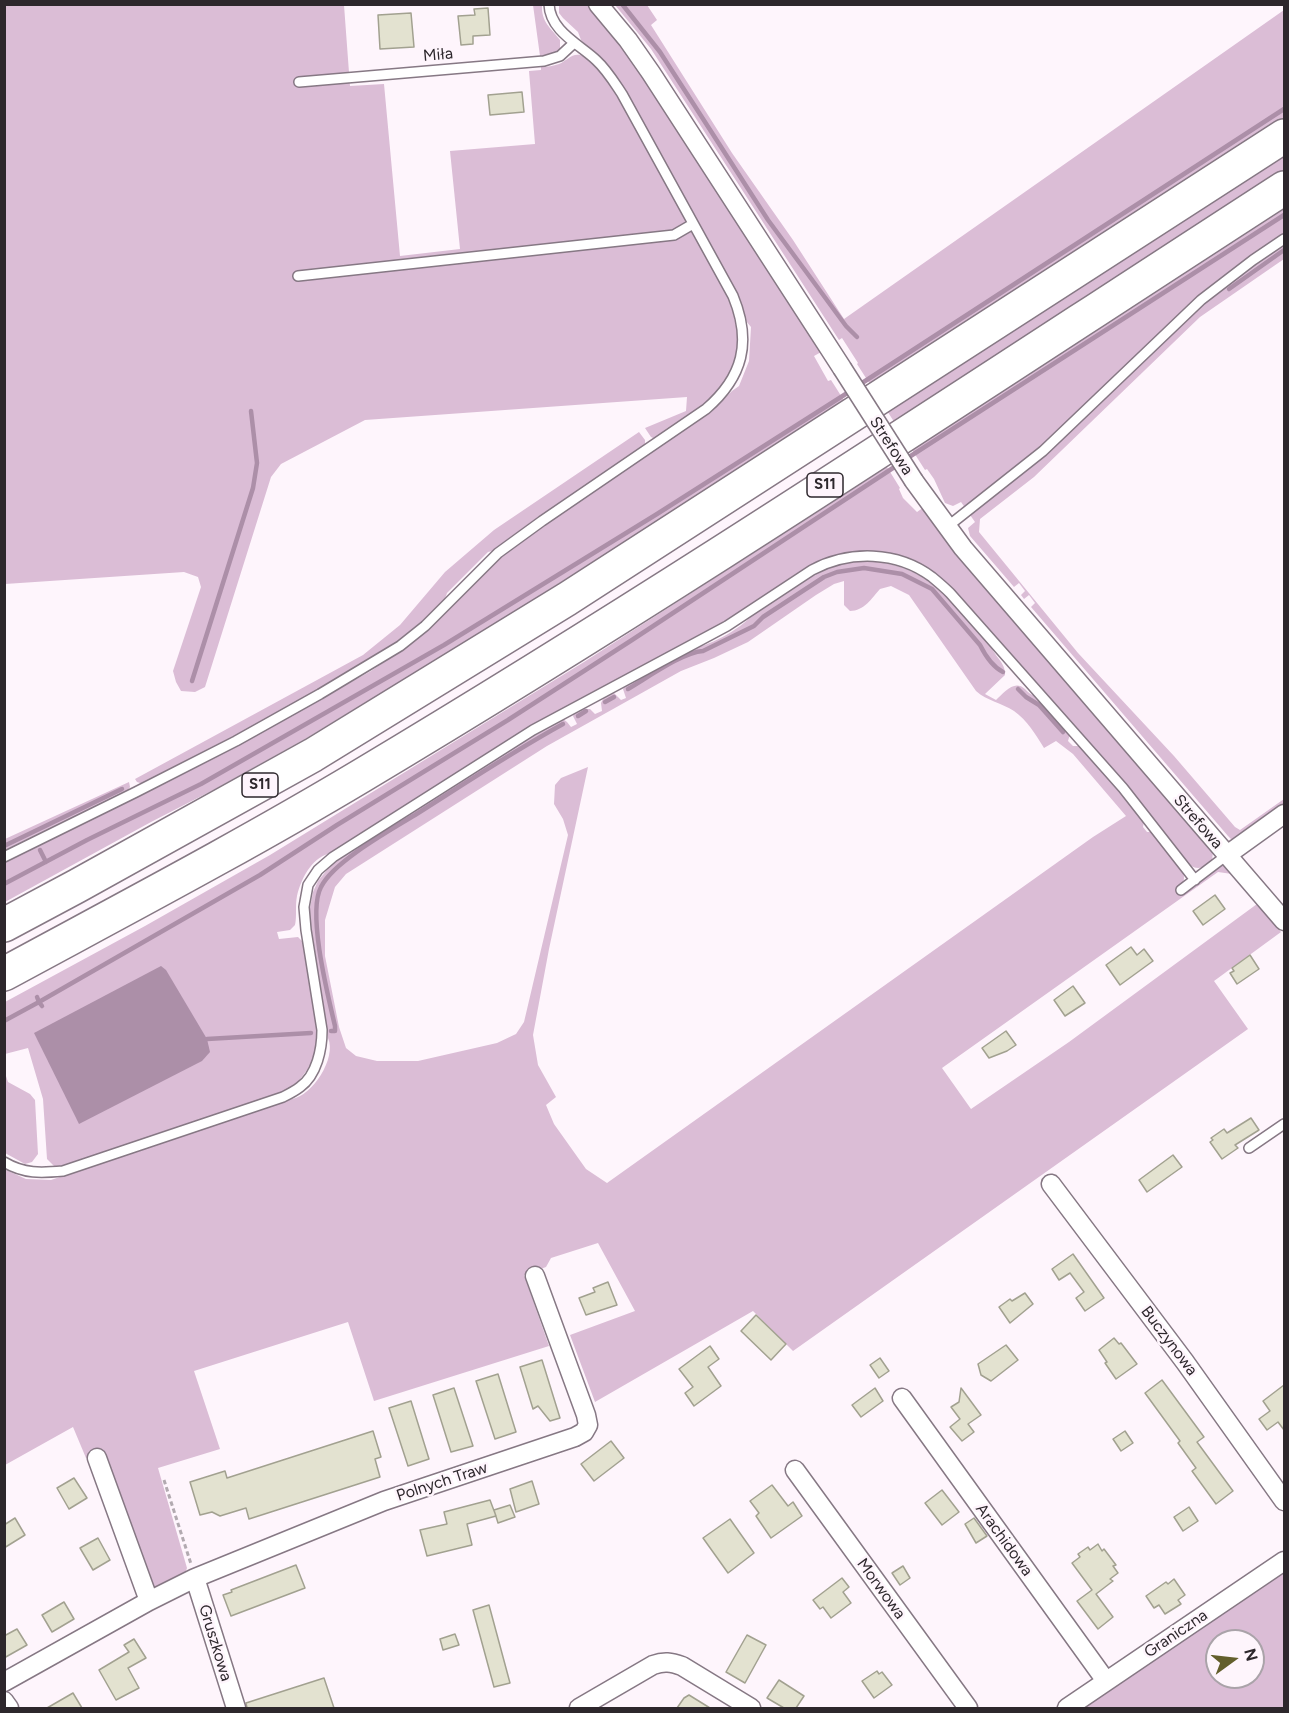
<!DOCTYPE html>
<html>
<head>
<meta charset="utf-8">
<style>
	body { margin:0 }
	#map { position:relative; width:1289px; height:1713px; overflow:hidden; background:#fef5fc; font-family:Figtree,sans-serif }
	canvas { display:block }
	.frame { position:absolute; inset:0; border:6px solid #2d272c; pointer-events:none }
	.north { position:absolute; left:1205px; top:1629px; width:60px; height:60px; box-sizing:border-box; background:#fef5fc; border:2px solid #aaa3a9; border-radius:50%; rotate:75deg; font-size:16px; font-weight:700; line-height:24px; text-align:center; color:#2d272c }
	.north::after { content:''; display:block; margin:auto; width:21px; height:27px; background:#635f2c; clip-path:polygon(50% 0,100% 100%,50% 72%,0 100%) }
</style>
</head>
<body>
<div id="map">
<canvas width="1289" height="1713"></canvas>
<div class="frame"></div>
<div class="north">N</div>
</div>
<script>
const context = document.querySelector('canvas').getContext('2d');
context.lineJoin = 'round';
function paint(path, color) { context.fillStyle = color; context.fill(path, 'evenodd'); }
function stroke(path, color, width, dash) { context.strokeStyle = color; context.lineWidth = width; context.lineCap = dash ? 'butt' : 'round'; context.setLineDash(dash || []); context.stroke(path); }
function write(font, color, halo, rows, align = 'center') {
  context.font = font + ' Figtree,sans-serif'; context.lineWidth = 5; context.setLineDash([]); context.textBaseline = 'middle'; context.strokeStyle = halo; context.fillStyle = color; for (const [text, x, y, turn = 0] of rows) {
    context.save(); context.translate(x, y); context.rotate((+turn || 0) * Math.PI / 180); context.textAlign = isNaN(turn) ? turn : align; if (halo) context.strokeText(text, 0, 0); context.fillText(text, 0, 0); context.restore();
  }
}
paint(new Path2D(`
	M4,5H344L350,86L384,84L400,256L460,249L450,151L535,144L529,71L541,70V67C548,67 553,66 559,64C566,61 572,53 580,55C608,60 671,191 687,220L686,223L689,231L695,233C726,291 768,351 704,406C689,418 671,428 655,439L651,437L645,428L686,411L687,397L365,420L281,464L271,477L205,687L195,692L181,691L176,682L173,671L201,587L198,577L184,572L5,584Z
	M533,5H542C541,22 551,28 560,40V49L552,55L540,56Z
	M559,5H589L613,31L823,351L814,356L828,381L831,380L845,402L490,627L305,739L217,788L151,822L5,902V861L139,796L238,744L371,671L416,640L483,573L503,555L545,524L710,413L732,391L739,386L749,361L751,327L746,321L736,292L627,92L611,69L581,40L578,32L563,18L559,13Z
	M615,5H647L657,20L651,25L732,153L793,240L844,319L1284,10V259L1200,317L1034,477L980,519L979,532L1078,653L1174,756L1235,827L1240,830L1284,799V809L1235,839H1231L1228,836L1031,607L1035,603L1029,595L1024,599L1021,595L1025,591L1019,583L1014,587L970,536L968,528L975,522L961,502L953,506L945,503L934,479L927,469L925,470L857,364L858,363L842,338L839,340L651,49Z
	M639,432L645,440V446L578,493L532,522L496,550L488,552L447,593C444,608 403,640 389,649C310,699 225,740 143,784L137,782L135,779L363,655L400,625L445,572L494,530Z
	M887,467L900,488L899,489L903,498L917,512L924,507L1213,851L1212,862C1204,868 1197,871 1188,864L1139,800L963,601C933,568 900,548 853,552C808,556 775,592 738,614C670,655 597,689 528,729C503,743 479,759 455,774C413,801 371,828 328,854C311,859 301,879 297,896C295,906 297,916 295,925L290,930L277,932L279,939L298,937L304,943L313,991L317,1039L316,1048L310,1066L298,1082L284,1092L243,1108L95,1158L60,1166L55,1167L47,1159L43,1099L28,1048L5,1054V1002L145,926L270,855L584,662Z
	M856,561C925,560 948,597 990,643C993,656 1006,662 1005,675L985,694L996,700C1004,693 1014,679 1025,689C1029,693 1031,695 1037,696L1070,734L1068,741L1073,746H1080L1118,788L1144,821L1143,827L1147,832H1152C1160,841 1186,868 1184,878C1184,882 1181,884 1179,887L1219,866H1226L1232,874L1218,872L942,1068L971,1109L1069,1042L1257,904L1281,932L1214,981L1248,1029L793,1351L753,1311L595,1402L570,1335L635,1311L598,1243L551,1258L546,1267L524,1275L549,1346L374,1401L348,1322L194,1371L220,1449L158,1468L187,1568L185,1574L156,1588L150,1585L102,1451L86,1458L73,1427L5,1465L4,1169L26,1179L51,1180L292,1099C312,1096 337,1058 328,1038L309,913L313,892L318,881L331,865L373,835L537,732L563,719L567,722L571,727L577,724L573,716L574,713L581,709H590L595,714L602,711L601,703L605,695L614,693L621,700L626,698L623,689L627,684L694,647C710,647 746,625 755,612C789,590 815,568 856,561ZM844,581V605L850,611C864,611 872,598 880,589L891,586L909,595L976,691C987,701 1002,703 1014,711C1027,720 1036,735 1044,748L1056,741L1073,754L1126,816L1093,837L607,1183L586,1169L554,1124L546,1105L556,1097L538,1065L533,1035L549,949L588,767L561,778L555,785L554,804L563,819L568,835L524,1022L516,1034L497,1043L418,1061H377L356,1056L346,1048L339,1027L325,956V920L335,887L346,874L547,746L681,671L714,658L748,642L816,595L834,584Z
	M129,782L130,787L127,792L5,852V839Z
	M4,1070L8,1082L30,1094L35,1100L38,1154L32,1162L25,1164L5,1153Z
	M1284,1568V1708H1083ZM1217,1641H1253V1677H1217Z`), '#dbbdd6');
paint(new Path2D(`
	M161,966L166,970L207,1039L210,1052L202,1061L79,1124L34,1033Z`), '#ac8fa8');
stroke(new Path2D(`
	M622,4L660,52L768,220L846,326L857,337
	M1229,289L1284,250
	M859,385L1284,109
	M906,459L1284,215
	M192,681L253,488L257,463L251,411
	M628,689C647,678 683,652 703,651L754,626L763,617L824,577L837,572L864,568L902,574L932,589L980,645C985,655 993,667 1003,672
	M1018,689L1026,697L1039,705L1063,732
	M605,702L614,697
	M578,716L586,711
	M4,846L122,789
	M40,850L46,862
	M4,884L87,840L201,784L444,645L657,514L852,390
	M42,1006L39,1002L260,875L337,825L508,720L632,640L899,464
	M4,1021L39,1002L37,997
	M331,1031H335V1026C328,996 307,913 321,887C333,862 390,830 415,815C464,784 512,752 563,724
	M207,1039L311,1033`), '#ac8fa8', 4.5);
const building = new Path2D(`
	M488,8L490,35L473,36V44L461,45L458,16L475,15L474,9Z
	M411,13L414,47L380,49L378,15Z
	M522,92L524,112L490,115L488,95Z
	M1215,895L1225,909L1203,925L1193,911Z
	M1131,947L1137,955L1144,949L1153,961L1120,985L1106,965Z
	M1250,955L1259,969L1237,984L1230,973L1234,971L1232,968Z
	M1073,986L1085,1003L1065,1016L1054,1000Z
	M1006,1031L1016,1045L1007,1051L989,1058L982,1048Z
	M1251,1118L1259,1130L1235,1145L1238,1148L1222,1159L1210,1142L1213,1140L1211,1138L1224,1129L1227,1133Z
	M1173,1155L1182,1167L1147,1192L1139,1180Z
	M1073,1254L1104,1298L1085,1311L1076,1298L1084,1292L1070,1273L1059,1280L1052,1269Z
	M608,1282L617,1305L586,1315L579,1298L595,1292L593,1288Z
	M1025,1293L1033,1304L1010,1323L999,1307L1010,1299L1012,1301Z
	M756,1315L786,1344L771,1360L741,1331Z
	M1114,1338L1119,1344L1121,1343L1137,1364L1116,1379L1105,1363L1107,1362L1099,1350Z
	M1006,1345L1018,1360L991,1381L981,1375L978,1364Z
	M710,1346L719,1359L708,1367L721,1386L694,1406L685,1393L693,1387L679,1369Z
	M880,1358L889,1371L879,1378L870,1365Z
	M542,1360L560,1418L550,1421L538,1406L533,1409L520,1367Z
	M498,1374L516,1432L495,1439L476,1381Z
	M1162,1380L1204,1437L1197,1442L1233,1491L1216,1504L1192,1471L1196,1468L1178,1443L1180,1441L1145,1393Z
	M1284,1385V1430L1278,1422L1267,1430L1259,1419L1270,1411L1263,1401Z
	M454,1388L473,1446L451,1452L433,1395Z
	M875,1388L883,1401L861,1417L852,1405Z
	M961,1388L981,1415L968,1424L974,1432L962,1441L950,1427L960,1419L951,1407L959,1402Z
	M411,1401L429,1459L408,1466L389,1408Z
	M373,1431L381,1457L375,1459L380,1477L249,1519L246,1508L220,1516L212,1512L200,1515L190,1482L225,1471L227,1478Z
	M1125,1431L1133,1443L1121,1451L1113,1439Z
	M611,1441L624,1458L594,1481L581,1464Z
	M74,1478L87,1498L69,1509L57,1488Z
	M532,1481L539,1504L516,1512L510,1489Z
	M772,1485L788,1506L793,1502L802,1516L771,1538L756,1516L759,1513L750,1501Z
	M942,1490L959,1512L942,1525L925,1503Z
	M490,1500L496,1516L467,1524L472,1545L427,1556L420,1530L447,1524L444,1512Z
	M510,1505L515,1517L498,1523L494,1510Z
	M1189,1507L1198,1521L1183,1531L1174,1517Z
	M15,1518L25,1535L4,1548V1525Z
	M974,1518L987,1536L976,1543L965,1524Z
	M730,1519L754,1553L728,1573L703,1538Z
	M98,1538L110,1560L93,1570L80,1548Z
	M1098,1544L1102,1551L1104,1549L1116,1565L1113,1566L1118,1573L1110,1579L1113,1581L1096,1594L1113,1617L1098,1629L1077,1601L1092,1590L1072,1563L1080,1557L1078,1554L1088,1547L1090,1550Z
	M296,1565L305,1588L231,1616L223,1595L232,1592L231,1590Z
	M903,1566L910,1578L900,1585L892,1573Z
	M842,1578L849,1587L843,1592L851,1603L831,1618L823,1607L820,1609L813,1600Z
	M1174,1579L1185,1595L1178,1600L1181,1604L1165,1614L1159,1605L1154,1608L1146,1596L1166,1582L1168,1584Z
	M64,1602L74,1619L52,1632L42,1615Z
	M489,1605L510,1683L494,1687L473,1610Z
	M17,1629L27,1645L4,1658V1636Z
	M455,1634L459,1645L443,1650L440,1639Z
	M747,1635L766,1645L745,1683L726,1672Z
	M134,1639L146,1658L128,1668L139,1688L116,1700L99,1670L129,1652L124,1645Z
	M877,1671L879,1674L882,1672L892,1685L874,1698L862,1681Z
	M324,1678L334,1708H247L246,1703Z
	M779,1680L804,1696L796,1708H784L767,1698Z
	M73,1693L82,1708H47Z
	M689,1695L710,1708H677L684,1698Z`);
paint(building, '#e3e2d0');
stroke(building, '#a2a190', 1.5);
const lane = new Path2D(`
	M299,82L544,61L560,56L574,43
	M298,276L674,235L693,224
	M947,527L1043,451L1201,300L1253,260L1284,239
	M4,857L136,792L236,741L320,694L400,646L425,626L498,553L542,521L706,409C743,377 752,342 733,296L622,94C614,82 607,70 596,60C579,44 550,31 549,4
	M1181,890L1227,855
	M1249,1148L1284,1124
	M4,1162C24,1174 41,1173 63,1171L283,1097C289,1094 295,1091 300,1087C317,1075 322,1049 322,1030L306,930L304,907L308,885L318,870L333,857L533,730L727,626L812,570C850,550 897,551 932,577C938,582 944,587 950,593L1123,788L1195,880`);
const street = new Path2D(`
	M598,4L628,40L651,73L842,368
	M914,481L963,548L1284,921
	M1227,855L1284,814
	M1051,1184L1185,1362L1284,1501
	M902,1398L1106,1681
	M97,1458L149,1601
	M795,1470L968,1708
	M195,1578L236,1708
	M4,1682L149,1601L195,1578L384,1501L575,1437L584,1432L588,1425L586,1415L535,1276
	M4,1701L9,1708
	M579,1708L653,1665C664,1661 671,1662 682,1666L751,1708
	M1067,1708L1284,1561`);
const highway = new Path2D(`
	M4,925L77,886L313,755L567,599L1284,136
	M4,974C124,909 244,846 361,776C674,589 978,386 1284,188`);
stroke(lane, '#867884', 12);
stroke(street, '#867884', 21);
stroke(highway, '#867884', 36);
stroke(new Path2D(`
	M164,1480L191,1564`), '#b2aab0', 3, [4.5, 3]);
stroke(lane, '#fff', 9);
stroke(street, '#fff', 18);
stroke(highway, '#fff', 33);
const streetBridge = new Path2D(`
	M842,368L914,481`);
stroke(streetBridge, '#867884', 21, []);
stroke(streetBridge, '#fff', 18);
for (const [x, y, w] of [
	[825,485,36],
	[260,785,36]
]) { const box = new Path2D(); box.roundRect(x - w / 2, y - 12, w, 24, 4.5); context.fillStyle = '#fef5fc'; context.fill(box); stroke(box, '#2d272c', 1.5); }
write('bold 15px', '#2d272c', null, [
	["S11",825,485],
	["S11",260,785]
]);
write('16px', '#2d272c', '#fef5fc', [
	["Miła",438,55,-5],
	["Strefowa",891,446,57],
	["Strefowa",1198,822,49],
	["Buczynowa",1169,1341,53],
	["Polnych Traw",442,1482,-18],
	["Arachidowa",1004,1540,54],
	["Morwowa",881,1589,54],
	["Graniczna",1176,1634,-34],
	["Gruszkowa",215,1643,73]
]);
</script>
</body>
</html>
